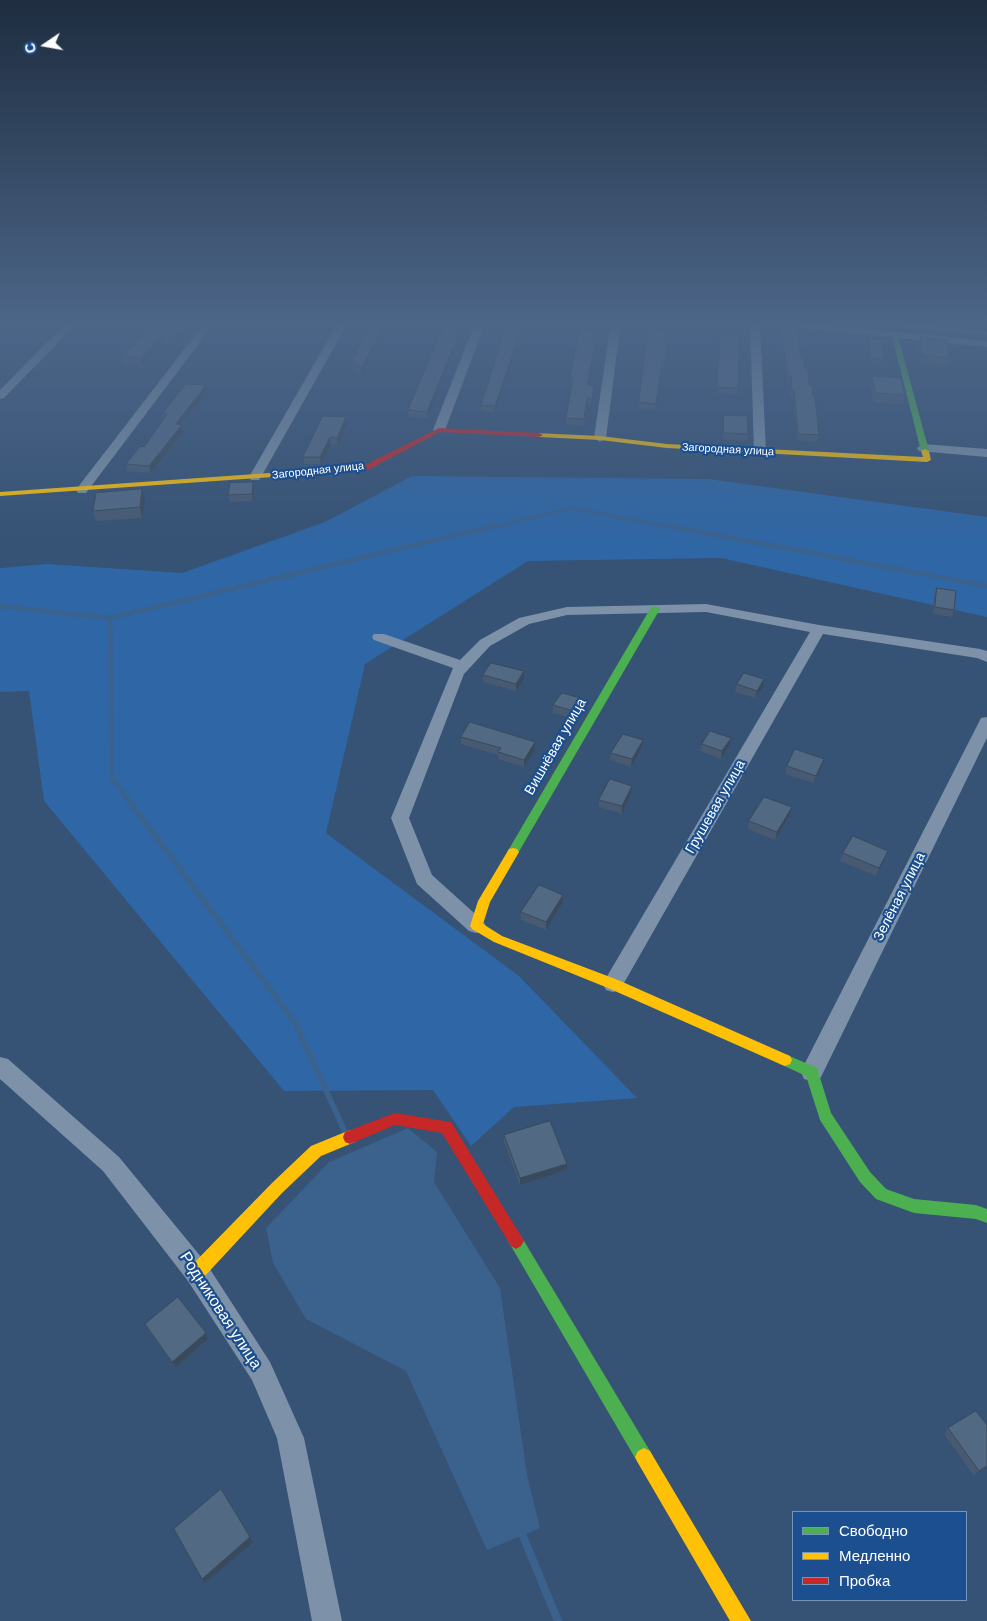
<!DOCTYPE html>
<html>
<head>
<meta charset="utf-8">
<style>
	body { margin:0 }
	#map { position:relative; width:987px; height:1621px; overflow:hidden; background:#365274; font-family:"DM Sans",sans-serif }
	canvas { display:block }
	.legend { position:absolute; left:792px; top:1511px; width:175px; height:90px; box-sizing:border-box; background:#1b4f8f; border:1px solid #7695bc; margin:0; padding:6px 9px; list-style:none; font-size:15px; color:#fff }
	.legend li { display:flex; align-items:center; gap:10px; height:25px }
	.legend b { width:25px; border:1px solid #7695bc }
	.north { position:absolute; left:20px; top:20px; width:50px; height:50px; -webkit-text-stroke:4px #1b4f8f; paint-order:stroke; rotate:258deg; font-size:14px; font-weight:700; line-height:20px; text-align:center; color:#fff }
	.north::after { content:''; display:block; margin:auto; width:18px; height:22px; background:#fff; clip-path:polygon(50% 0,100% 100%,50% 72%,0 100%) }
</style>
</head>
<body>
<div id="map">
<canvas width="987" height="1621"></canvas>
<ul class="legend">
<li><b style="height:6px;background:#4caf50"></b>Свободно</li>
<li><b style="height:6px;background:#ffc107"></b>Медленно</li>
<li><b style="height:6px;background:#c62828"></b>Пробка</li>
</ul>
<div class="north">С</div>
</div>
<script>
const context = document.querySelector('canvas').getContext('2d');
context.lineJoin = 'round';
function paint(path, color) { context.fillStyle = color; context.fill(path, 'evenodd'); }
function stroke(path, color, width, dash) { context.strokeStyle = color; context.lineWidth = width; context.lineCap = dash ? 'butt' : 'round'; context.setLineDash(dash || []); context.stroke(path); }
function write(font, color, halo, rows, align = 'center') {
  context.font = font + ' "DM Sans",sans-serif'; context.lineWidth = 4.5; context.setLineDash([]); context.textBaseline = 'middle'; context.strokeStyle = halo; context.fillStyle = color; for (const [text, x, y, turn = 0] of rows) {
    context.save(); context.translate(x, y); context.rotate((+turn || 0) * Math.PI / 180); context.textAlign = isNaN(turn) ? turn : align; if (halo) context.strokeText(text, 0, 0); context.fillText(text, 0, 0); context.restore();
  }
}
paint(new Path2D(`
	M412,476L708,479L987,517V617L721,558L528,561L365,664L326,833L519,976L637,1098L514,1107L471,1146L433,1090L284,1091L44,801L29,691L0,692V568L47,564L182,573L325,522Z`), '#2f66a5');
paint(new Path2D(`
	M408,1128L437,1152L434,1182L500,1288L527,1475L540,1528L487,1550L406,1371L306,1319L273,1263L266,1228L329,1162Z`), '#3b618d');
stroke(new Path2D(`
	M489,528L571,508L676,528`), '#3b618d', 3);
stroke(new Path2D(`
	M669,526L987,586
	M0,606L110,618L494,526
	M110,618L112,778L127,798`), '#3b618d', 4.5);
stroke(new Path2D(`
	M126,797L296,1024L344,1130`), '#3b618d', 5.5);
stroke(new Path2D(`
	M520,1529L558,1621`), '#3b618d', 8);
paint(new Path2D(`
	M68,321H79L4,398L0,399V390Z
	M206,321H216L86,493H78L76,490L78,487Z
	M339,321H349L261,477L259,480H251L249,477Z
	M476,321H486L445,430L443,432H435L433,430Z
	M611,321H621L606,438L600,442L594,438Z
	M750,321H789L987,341V347L760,324L766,452L760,456L754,452Z
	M975,321H987V325L976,323Z
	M923,444L987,449V457L919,451L917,448Z
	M706,604L819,625L980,649L987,651V662L977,658L823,634L620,990L613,992L606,990L603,984L606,978L810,632L706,612L567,615L529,624L490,646L464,674L409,818L432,875L483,921L486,926L483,931L476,933L469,931L417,884L391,818L453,668L374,640L372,637L374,634H384L460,660L480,640L519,618L567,607Z
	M987,717V738L820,1079L812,1081L804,1079L801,1072L804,1065L979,722L981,718Z
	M0,1057L8,1059L119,1157L206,1263L270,1362L304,1438L342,1621H312L277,1438L252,1380L188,1281L103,1171L0,1079Z`), '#7d92a8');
paint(new Path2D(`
	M856,321H879L987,331V335L859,323Z
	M895,334L898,336L929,451L928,453L921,451L892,336Z
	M655,606L660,609L517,855H509L507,852L509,849L650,609Z
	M785,1054L817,1068L831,1113L870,1172L886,1189L914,1199L976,1205L987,1209V1223L976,1219L914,1213L876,1199L860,1182L820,1120L806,1076L780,1064L778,1060L780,1056Z
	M516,1233L521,1236L650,1451L653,1457L650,1463L644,1466L638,1463L511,1246L508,1241L511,1236Z`), '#4caf50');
paint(new Path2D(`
	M536,433L600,436L667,444L923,457L921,451L925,449L929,451L931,460L927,462L667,448L600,440L539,437H536Z
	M284,472L288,474L287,476L0,496V492Z
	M513,848L517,849L519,852L490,902L483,924L502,936L618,980L790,1056L792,1060L790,1064L785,1066L780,1064L608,988L494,942L472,929L470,926L478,901L509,849Z
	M350,1130L355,1132L357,1137L355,1142L321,1156L282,1193L203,1278L197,1280L191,1278L189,1272L191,1266L272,1183L311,1146Z
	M644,1448L650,1451L751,1621H730L638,1463L635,1457L638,1451Z`), '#ffc107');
paint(new Path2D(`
	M439,428L539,433L543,435L539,437L440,432L368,470L284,476L280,474L284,472L363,466Z
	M395,1113L451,1122L521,1236L524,1241L521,1246L516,1249L511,1246L442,1133L395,1125L350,1144L345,1142L343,1137L345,1132Z`), '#c62828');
paint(new Path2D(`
	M153,321H196L177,345L162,344L142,366L124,365L122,357L154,323Z
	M368,321H390L362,373L353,369L352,362L368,327Z
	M506,321H526L495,412L481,411V405L504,332V326Z
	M781,325L800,356L805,369L813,396L819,435L817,442L797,440L793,398H790L789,382H787L780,332Z
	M595,331L593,345H595V352L588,385L594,386L591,405H587L584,426L566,424V418L572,383H570V377Z
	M720,336L738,388L737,395L717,393Z
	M921,337L949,357L947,367L920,365L918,347Z
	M869,339L884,359L883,362L870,361L869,342Z
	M457,340V344L427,418L408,417V410Z
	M667,342L664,367H661L655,410L638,409L639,402Z
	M872,376L905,395L903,404L874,403L870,386Z
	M207,392L182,425L183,432L151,473L127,471L126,464L144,447L164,419L163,413Z
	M724,415L748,434L747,441L723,439V421Z
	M346,417L347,424L338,445L331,444L321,464H304L303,457Z
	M253,482L254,489L253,501L230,502L228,495Z
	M145,500L142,518L96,521L93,511Z
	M937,588L954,610L952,617L933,614L934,595Z
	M524,671V679L516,691L483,682V675Z
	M737,684L763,687L755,698L735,692Z
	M553,705L581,706L573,719L553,713Z
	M461,737L535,742V750L524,767L498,759V755L461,744Z
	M643,740L642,747L631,767L610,760L611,753Z
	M702,744L729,746L721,759L700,751Z
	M787,766H822L814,783L785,774Z
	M631,793L622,814L599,807V800Z
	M790,815L775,840L748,829L749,821Z
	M843,853L885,858L876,876L840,861Z
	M563,895V902L546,930L521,920V912Z
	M504,1135L567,1170L520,1185L504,1142Z
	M145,1324L206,1333L208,1339L176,1367L148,1330Z
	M987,1425V1467L974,1476L944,1434L948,1428Z`), '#475a72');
paint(new Path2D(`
	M189,321H196L177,345L175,337Z
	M386,321H390L362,373V367Z
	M463,321H465L457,340V344L427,418V412Z
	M524,321H526L495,412V406Z
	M161,336L162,344L142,366L141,358Z
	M595,345V352L587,392V385Z
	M206,385L207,392L181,425H182L183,432L151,473L149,466L176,424Z
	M346,417L347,424L338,445L337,438Z
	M330,437L331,444L321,464L320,457Z
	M253,482L254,489L253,501L252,494Z
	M142,489L145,500L142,518L140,507Z
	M524,671V679L516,691V684Z
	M764,679L763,687L755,698L757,691Z
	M581,698V706L573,719V711Z
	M731,738L729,746L721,759L722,751Z
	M643,740L642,747L631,767L632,759Z
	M535,742V750L524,767V760Z
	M824,759L822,766L814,783L816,776Z
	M632,786L631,793L622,814V806Z
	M792,807L790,815L775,840L777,832Z
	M888,851L885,858L876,876L879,868Z
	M563,895V902L546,930V922Z
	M567,1164V1170L520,1185V1178Z
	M206,1333L208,1339L176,1367L172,1362Z
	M987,1466V1467L974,1476L979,1471Z
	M250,1537L253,1542L205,1583L202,1579Z`), '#394a5c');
const building = new Path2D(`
	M153,321H189L175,337L161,336L141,358L122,357L156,321Z
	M368,321H386L362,367L352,362L371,322Z
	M446,321H463L456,338H457L427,412L408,410Z
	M506,321H524L495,406L481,405L506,326H504Z
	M781,325L798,327L800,356H803L805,369H808L809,385H812L813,396L815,397L819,435L798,434L794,391H792L791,376H788Z
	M580,330L595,331L592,345H595L587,385L594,386L592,399L587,398L584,419L566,418L573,377H570Z
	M648,330L666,331L665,342H667L665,361H662L656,404L639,402Z
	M720,336L739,337L738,388L718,387Z
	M921,337L947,340L949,357L922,355Z
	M869,339L882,340L884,359L871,358Z
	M872,376L901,378L905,395L876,393Z
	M186,384L206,385L176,424L182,425L149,466L126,464L140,446L144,447L167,414L163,413Z
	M724,415L747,416L748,434L724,433Z
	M323,416L346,417L337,438L330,437L320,457H303Z
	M253,482L252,494L228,495L230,483Z
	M142,489L140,507L93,511L96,493Z
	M937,588L956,591L954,610L935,607Z
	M491,663L524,671L516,684L483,675Z
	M744,673L764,679L757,691L737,684Z
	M562,693L581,698L573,711L553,705Z
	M470,722L535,742L524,760L498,752L501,748L461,737Z
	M710,731L731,738L722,751L702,744Z
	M623,734L643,740L632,759L611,753Z
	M795,749L824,759L816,776L787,766Z
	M610,779L632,786L622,806L599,800Z
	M764,797L792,807L777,832L749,821Z
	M853,836L888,851L879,868L843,853Z
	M539,885L563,895L546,922L521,912Z
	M550,1121L567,1164L520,1178L504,1135Z
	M178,1297L206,1333L172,1362L145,1324Z
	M976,1411L987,1425V1466L979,1471L948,1428Z
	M221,1489L250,1537L202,1579L174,1529Z`);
paint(building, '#526984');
stroke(building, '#394a5c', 1);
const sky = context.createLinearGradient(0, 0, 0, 548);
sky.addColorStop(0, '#1e2d40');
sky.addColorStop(0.59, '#4c6688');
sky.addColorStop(1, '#4c668800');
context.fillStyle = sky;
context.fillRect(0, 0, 987, 548);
write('11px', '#fff', '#1b4f8f', [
	["Загородная улица",728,450,3],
	["Загородная улица",318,471,-6]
]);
write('14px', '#fff', '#1b4f8f', [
	["Вишнёвая улица",556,747,-60],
	["Грушевая улица",716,807,-60],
	["Зелёная улица",900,897,-63]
]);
write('16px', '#fff', '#1b4f8f', [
	["Родниковая улица",220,1311,57]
]);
</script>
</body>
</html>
